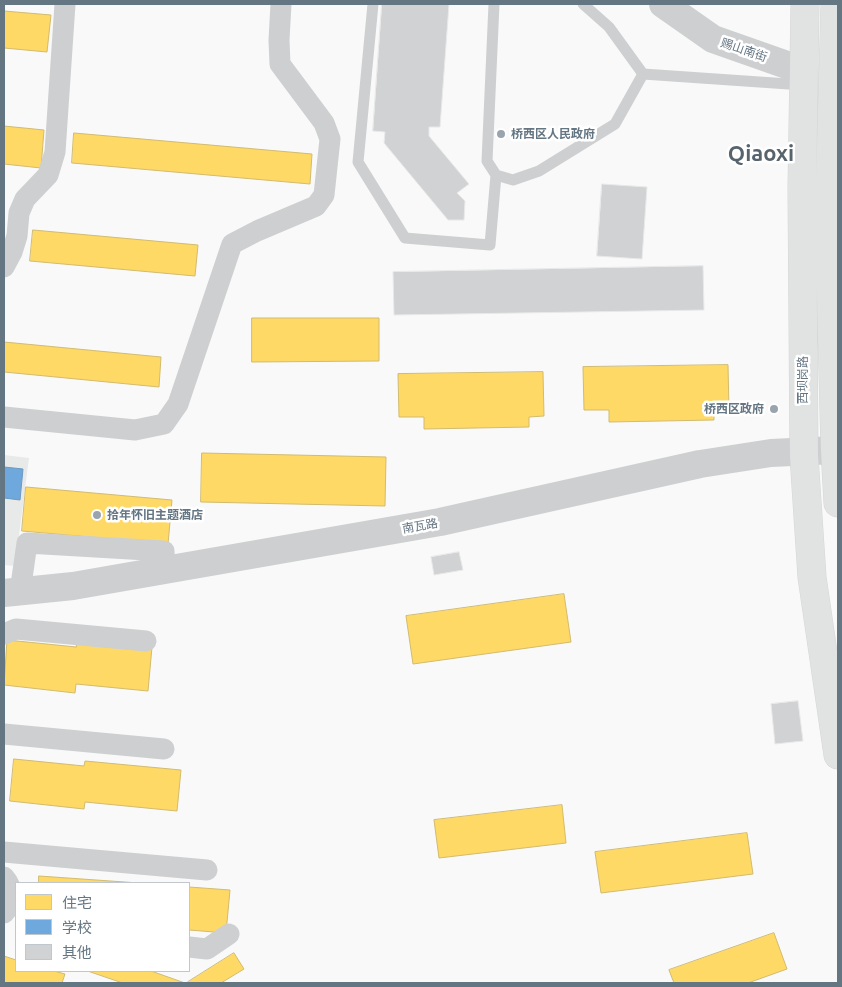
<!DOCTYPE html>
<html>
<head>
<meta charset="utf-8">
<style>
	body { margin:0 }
	#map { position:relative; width:842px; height:987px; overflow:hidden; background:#f9f9f9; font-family:Ubuntu,"Noto Sans SC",sans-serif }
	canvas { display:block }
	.frame { position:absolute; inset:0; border:5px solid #657683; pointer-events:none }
	.legend { position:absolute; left:15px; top:882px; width:175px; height:90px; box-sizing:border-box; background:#fff; border:1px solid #c1c8cd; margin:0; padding:6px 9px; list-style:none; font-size:15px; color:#657683 }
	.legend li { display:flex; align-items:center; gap:10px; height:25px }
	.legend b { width:25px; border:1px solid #c1c8cd }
</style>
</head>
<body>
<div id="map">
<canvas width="842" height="987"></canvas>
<div class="frame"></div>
<ul class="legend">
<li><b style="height:14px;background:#ffd966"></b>住宅</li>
<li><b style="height:14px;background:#6fa8dc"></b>学校</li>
<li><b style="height:14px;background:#d0d2d3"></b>其他</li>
</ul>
</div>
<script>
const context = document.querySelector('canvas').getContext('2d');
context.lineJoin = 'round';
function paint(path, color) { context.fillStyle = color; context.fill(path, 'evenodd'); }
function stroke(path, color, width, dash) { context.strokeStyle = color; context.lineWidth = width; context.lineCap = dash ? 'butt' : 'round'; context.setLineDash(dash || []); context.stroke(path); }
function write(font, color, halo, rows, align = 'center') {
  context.font = font + ' Ubuntu,"Noto Sans SC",sans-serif'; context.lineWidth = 5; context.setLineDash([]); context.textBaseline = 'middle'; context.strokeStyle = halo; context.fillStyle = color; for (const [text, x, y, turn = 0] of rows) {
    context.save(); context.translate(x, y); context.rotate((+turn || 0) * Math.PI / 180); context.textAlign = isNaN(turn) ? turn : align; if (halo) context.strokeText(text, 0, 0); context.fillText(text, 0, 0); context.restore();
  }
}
paint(new Path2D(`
	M4,455L29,458L15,566L4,565Z`), '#e8e9e9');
const homes = new Path2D(`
	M4,11L51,15L47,52L4,48Z
	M4,126L44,130L41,168L4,164Z
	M74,133L312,154L310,184L72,163Z
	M33,230L198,245L195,276L30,261Z
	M252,318H379V361L252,362Z
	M4,342L161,357L159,387L4,372Z
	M728,365L729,410H714V420L609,422V410H584L583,367Z
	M543,372L544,416L529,417V427L424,429V417H399L398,374Z
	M202,453L386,457L385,506L201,502Z
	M26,487L172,500L168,544L22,531Z
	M564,594L571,642L413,664L406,616Z
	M77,639L152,647L148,691L76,684L75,693L4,685L7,640L76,647Z
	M14,759L84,766L85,761L181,770L177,811L85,802L84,809L10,801Z
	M562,805L566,843L439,858L434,820Z
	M747,833L753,874L601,893L595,852Z
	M39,876L139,883H39Z
	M189,887L230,890L226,933L189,930Z
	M774,933L787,969L748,983H674L669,970Z
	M234,953L244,969L221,983H189L188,982Z
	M4,956L16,960V971H54L65,974L62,983H4Z
	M88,971H151L185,983H123Z`);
paint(homes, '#ffd966');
stroke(homes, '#d1bb6f', 1);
const schools = new Path2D(`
	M4,467L23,469L20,500L4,498Z`);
paint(schools, '#6fa8dc');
stroke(schools, '#6c99c1', 1);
const building = new Path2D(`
	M382,4H449L440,127H429V136L469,184L457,193L465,201L464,220H448L384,143L385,132L373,131Z
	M602,184L647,187L642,259L597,256Z
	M703,266L704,310L394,315L393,272Z
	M459,552L463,570L434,575L431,557Z
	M798,701L803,741L775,744L771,704Z`);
paint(building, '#d0d2d3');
stroke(building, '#e8e8e8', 1);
const primary = new Path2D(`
	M805,4L802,188L804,456L812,577L838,755
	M835,4L829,221L835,450L838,503`);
stroke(primary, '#d5d6d7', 29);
stroke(new Path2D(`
	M373,4L358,162L405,238L490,245L496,175
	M494,4L487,161L496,175L513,180L539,171L615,124L643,74
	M583,4L609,27L643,74L803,85`), '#cecfd0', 11);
stroke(new Path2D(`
	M4,267L12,252L17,236L19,213L25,199L48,175L55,152L65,4
	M4,417L135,430L164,424L178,404L232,244L257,231L316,206L324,195L330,139L324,123L280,64L279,40L281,4
	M20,592L27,543L164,551L165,570
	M4,634L16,629L146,641
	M4,734L164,749
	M4,852L207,870
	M4,877C13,887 14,903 4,913
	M189,947L207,949L229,934`), '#cecfd0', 21);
stroke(new Path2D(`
	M663,4L713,39L804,71
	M4,593L73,586L440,522L700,464L771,453L835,450`), '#cecfd0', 28);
stroke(primary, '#e1e2e2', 28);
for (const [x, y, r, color] of [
	[501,134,5,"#99a4ac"],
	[774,409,5,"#99a4ac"],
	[97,515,5,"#99a4ac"]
]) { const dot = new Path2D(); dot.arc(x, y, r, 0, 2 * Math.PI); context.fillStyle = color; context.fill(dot); stroke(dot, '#fff', 2); }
write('12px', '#657683', '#fff', [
	["赐山南街",744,50,19],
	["西坝岗路",803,380,-90],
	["南瓦路",420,526,-10]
]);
write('bold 12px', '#657683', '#fff', [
	["桥西区人民政府",511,134],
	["桥西区政府",764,409,"right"],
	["拾年怀旧主题酒店",107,515]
], 'left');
write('bold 22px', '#57646e', '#fff', [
	["Qiaoxi",761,154]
]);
</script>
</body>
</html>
